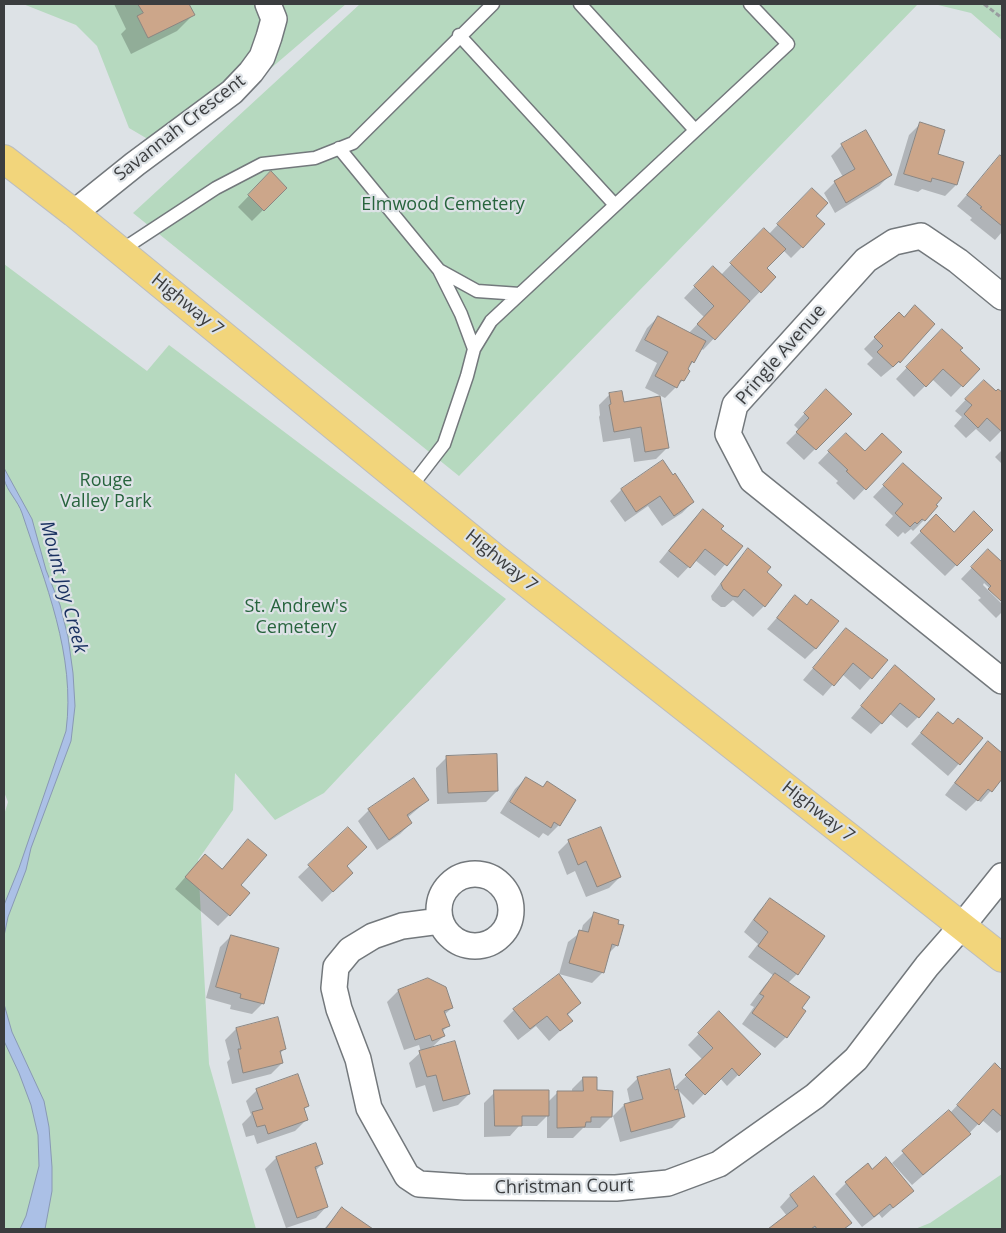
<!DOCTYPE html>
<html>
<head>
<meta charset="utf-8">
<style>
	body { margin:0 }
	#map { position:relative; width:1006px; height:1233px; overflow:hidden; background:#dde2e6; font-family:"Open Sans",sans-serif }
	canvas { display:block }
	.frame { position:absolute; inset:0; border:5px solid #3b3d3f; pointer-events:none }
</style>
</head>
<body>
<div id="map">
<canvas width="1006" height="1233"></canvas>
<div class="frame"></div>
</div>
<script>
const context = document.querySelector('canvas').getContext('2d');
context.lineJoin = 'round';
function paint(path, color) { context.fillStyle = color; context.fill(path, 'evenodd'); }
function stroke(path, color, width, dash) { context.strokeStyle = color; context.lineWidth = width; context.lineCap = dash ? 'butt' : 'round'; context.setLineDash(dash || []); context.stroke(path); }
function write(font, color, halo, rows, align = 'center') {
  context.font = font + ' "Open Sans",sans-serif'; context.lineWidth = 4.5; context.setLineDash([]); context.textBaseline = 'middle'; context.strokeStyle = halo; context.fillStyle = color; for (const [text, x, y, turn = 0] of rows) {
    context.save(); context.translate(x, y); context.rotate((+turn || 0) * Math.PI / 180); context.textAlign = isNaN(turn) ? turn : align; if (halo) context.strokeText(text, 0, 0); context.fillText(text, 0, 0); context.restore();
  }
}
paint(new Path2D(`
	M23,4H346L201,128L163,148L129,128L97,46L76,25Z
	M360,4H918L459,476L133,213Z
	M934,4H1002V40L971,13Z
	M4,264L147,371L169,345L506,599L324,793L275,820L235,773L233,810L198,860L209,1064L256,1229H4V815L8,802L4,792Z
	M1002,1174V1229H915L930,1223Z`), '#b6d9bf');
const water = new Path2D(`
	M4,468L32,519L46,570L60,605L68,637L73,673L75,706L71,741L31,848L26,870L8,917L4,936V905L19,868L66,731C76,655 45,583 22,513C18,501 7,491 4,479C3,476 4,471 4,468Z
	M4,1004L12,1032L44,1101L49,1127L52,1167V1191L45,1229H20L26,1216L39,1166L38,1135L31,1105L19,1073L4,1041Z`);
paint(water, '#abc0e6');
stroke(water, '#8999b4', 1);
paint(new Path2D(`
	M114,4H188L193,15L177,31L131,54L121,34L126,29Z
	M920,124L956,185L945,196L922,189L918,192L894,185L909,135Z
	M842,145L890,175L879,186L835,213L824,193L835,182L843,177L831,156Z
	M1000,157L1002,159V232L995,240L970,220L972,218L957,206Z
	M271,173L285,188L252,221L238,207Z
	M801,200L815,216L802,247L791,258L783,250L765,268L774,277L749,303L748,302L703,350L701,348L693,362L686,370L683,380L665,398L645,388L657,363L635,351L647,328L658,317L689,333L704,317L684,298L702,279L721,275L764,230L769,234Z
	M899,313L904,318L934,324L899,362L881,377L867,364L873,358L864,349Z
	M931,342L959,350L978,369L951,397L932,379L914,397L896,379Z
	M998,390L1002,394V430L990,442L976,429L966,438L954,426L962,417L955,411L973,392L996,393Z
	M610,394L623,403L667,448L656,459L634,462L630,438L603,442L599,417L600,415L599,405Z
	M815,402L850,414L804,460L786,443L799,430L794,425Z
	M846,434L864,453L900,452L854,500L836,483L838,481L818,463Z
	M1002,450V464L995,457Z
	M663,462L693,502L682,513L662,526L648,506L625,522L610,501L621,490Z
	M893,476L924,520L913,531L911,529L905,534L903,532L898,537L885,525L893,516L873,497Z
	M703,510L720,530L741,546L715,576L695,560L678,578L659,562L692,521Z
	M936,516L954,534L991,530L945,576L910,543Z
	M748,550L765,573L764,606L753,617L733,600L725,607H721L712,600L711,596L737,561Z
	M988,551L1002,564V600L984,583L983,585L1002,604V612L996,618L978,600L981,598L961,579Z
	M795,597L806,606L812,600L816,648L805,659L767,629Z
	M836,641L886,661L860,690L842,674L823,696L803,680Z
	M895,667L918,717L907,728L890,714L871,734L851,718Z
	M938,713L953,725L981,739L948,776L911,744Z
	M988,742L1002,754V778L981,802L977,800L966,811L945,795L977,753Z
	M447,757L497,791L486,802L437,804L436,768Z
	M526,778L542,788L547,783L574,800L559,825L548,836L543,833L539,838L500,813L515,789Z
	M428,800L407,818L411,823L400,834L377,850L358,821L369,810Z
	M348,829L346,866L352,873L322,902L298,877Z
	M248,840L239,885L229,915L218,926L175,889L194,867L221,870Z
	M569,841L620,877L609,888L586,897L575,871L567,875L558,852Z
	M770,900L824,937L797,974L788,983L800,1008L804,1011L786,1037L775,1048L742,1024L754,1007L750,1005L765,985L774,976L748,957L758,944L744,932L759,911Z
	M594,914L617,945L609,953L603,972L592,983L559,974L568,942L581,932L583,925Z
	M231,936L263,1003L252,1014L230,1009L231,1005L206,998L220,947Z
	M398,991L452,1008L444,1015L448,1026L442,1032L444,1036L430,1049L469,1094L458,1105L433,1112L425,1085L416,1088L409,1063L421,1052L419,1045L404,1050L387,1002Z
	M579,1003L567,1016L571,1021L549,1041L536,1026L518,1040L503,1021L514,1010Z
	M719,1013L759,1054L727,1086L720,1078L693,1105L675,1087L703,1060L688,1045Z
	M277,1019L284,1049L280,1054L282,1063L271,1074L232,1084L227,1062L230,1059L225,1040L236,1029Z
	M995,1065L1002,1072V1129L997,1133L982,1120L958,1145L912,1185L892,1163L949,1112L950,1113Z
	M583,1078L596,1092L611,1117L600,1128H583L573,1138H547V1116L537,1126H519L510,1136L484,1137V1103L495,1092L548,1102L558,1092H572V1089Z
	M638,1078L683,1117L672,1128L620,1142L613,1116L624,1105L630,1103L627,1089Z
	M257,1090L308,1106L303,1110L306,1120L295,1131L257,1144L254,1135L246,1137L242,1124L251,1115L246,1101Z
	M316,1145L322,1164L315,1171L327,1206L316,1218L286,1228L265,1169L276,1158Z
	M872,1170L912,1191L882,1218L879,1214L862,1227L835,1194L846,1183Z
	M814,1178L850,1223L844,1229H770L787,1216L780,1207L790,1196Z
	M342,1208L371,1229H324Z`), '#0003');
const building = new Path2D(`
	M138,4H189L195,15L148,38L137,16L143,13Z
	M920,122L945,130L938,154L964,162L957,185L932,178L931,182L904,174Z
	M866,130L892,175L846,203L834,181L855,169L841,144Z
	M1000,155L1002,157V226L980,208L982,207L967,195Z
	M271,171L287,188L264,211L248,195Z
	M812,188L828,203L816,216L825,224L803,248L777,224Z
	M764,228L786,249L767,268L776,277L761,293L730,263Z
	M713,266L750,301L715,340L697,324L714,306L694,286Z
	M915,305L935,324L900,363L899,361L893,367L877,352L883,346L874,337L899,312L904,317Z
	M658,316L706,341L694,363L692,361L688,369L690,371L684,381L681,380L677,388L655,376L668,352L645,340Z
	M942,329L963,348L960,350L980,369L963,387L943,369L926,387L906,367Z
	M984,380L996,391L998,389L1002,392V432L987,418L978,428L964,414L972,405L965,399Z
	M826,389L852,414L816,450L796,432L809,418L804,413Z
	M622,391L624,402L660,396L669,448L645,452L641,427L614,432L609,405L611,404L609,393Z
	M846,433L865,451L882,433L902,452L866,490L846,471L848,470L828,451Z
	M663,460L673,475L675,473L694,502L674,516L660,496L636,512L621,489Z
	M903,463L942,498L936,505L938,506L925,521L922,519L917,524L915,522L910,527L895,513L903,504L883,485Z
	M703,509L724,526L721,529L743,546L727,566L705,549L690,568L669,551Z
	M974,511L993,530L957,566L920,531L936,514L954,532Z
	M748,548L771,567L767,572L782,585L765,607L744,589L738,597L732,596L723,589L721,584Z
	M988,549L1002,562V602L988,589L991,586L971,567Z
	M795,595L807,605L811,599L839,621L816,649L777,618Z
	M846,628L888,660L872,679L853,663L834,686L813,668Z
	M895,665L935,699L919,718L900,703L882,724L861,706Z
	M938,712L953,724L958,718L983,738L960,765L921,733Z
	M988,741L1002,753V779L992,792L988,789L978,801L955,783Z
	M497,754L498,791L448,793L446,756Z
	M526,777L543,787L547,781L576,800L560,826L554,822L551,828L510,802Z
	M414,778L429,800L407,815L412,823L389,840L368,809Z
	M348,827L367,847L347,866L353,873L333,892L308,865Z
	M601,827L621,877L597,887L586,861L578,865L568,840Z
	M248,839L267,855L241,885L250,893L230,916L185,877L205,854L222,869Z
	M770,898L825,936L798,975L758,946L768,932L754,920Z
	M594,912L619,920L618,924L624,925L618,946L612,944L604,973L569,963L579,930L588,932Z
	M231,935L279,948L264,1004L240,998L241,994L216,987Z
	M775,973L810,997L802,1008L806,1011L787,1038L752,1013L764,996L760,994Z
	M559,974L581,1003L567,1014L573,1021L560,1031L547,1016L530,1029L513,1009Z
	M428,978L446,987L453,1008L444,1011L450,1026L442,1029L445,1036L432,1041L430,1035L415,1040L398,990Z
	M719,1011L761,1054L739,1076L732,1068L705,1095L685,1075L713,1048L698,1033Z
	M278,1017L286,1049L280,1051L283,1063L243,1073L238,1049H241L236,1028Z
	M455,1041L470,1094L443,1101L436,1075L427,1077L419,1051Z
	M995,1063L1002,1070V1117L993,1109L979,1125L957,1105Z
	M670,1069L675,1090L678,1089L685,1117L631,1132L624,1104L643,1099L637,1077Z
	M298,1074L309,1106L304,1108L308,1120L268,1134L265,1125L257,1127L252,1112L263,1109L256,1089Z
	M583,1077H597V1090L613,1091L612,1117H591V1122H586L585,1127L557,1128V1091H583Z
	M494,1090H549V1116H522V1126H495Z
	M949,1110L971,1134L923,1175L902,1151Z
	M316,1143L323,1164L315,1167L328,1207L297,1218L276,1157Z
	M886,1157L914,1191L893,1208L890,1204L874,1217L845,1182L868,1163L872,1169Z
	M814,1176L852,1223L844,1229H817L815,1226L811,1229H768L798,1206L790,1195Z
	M342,1207L344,1209L373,1229H326Z`);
paint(building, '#cca68a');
stroke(building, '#8b8682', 1);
const lane = new Path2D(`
	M580,4L695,130
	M459,35L615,205
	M339,148L439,270L461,314L474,349
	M120,251L216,188L262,164L315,158L353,143L493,4
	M439,270L477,291L520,294
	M410,488L444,444L467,376L474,349L491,321L788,44L750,4`);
const street = new Path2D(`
	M74,213L135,164L232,92L251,72L262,57L269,37L274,19L268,4
	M1002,297L958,261L921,236L894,242L866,260L735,405L728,434L752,480L1002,681
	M439 910a36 36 0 1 1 72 0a36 36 0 1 1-72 0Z
	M440,921L402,926L373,936L350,950L336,967L334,988L339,1009L358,1059L369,1108L407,1176L419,1184L465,1187L616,1188L668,1183L719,1164L815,1096L856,1059L927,966L962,926L1002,876`);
const primary = new Path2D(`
	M4,159L74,213L495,558L1002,958`);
stroke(lane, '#73787c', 15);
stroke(street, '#73787c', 28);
stroke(primary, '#bcbdbe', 30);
stroke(new Path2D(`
	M984,4L1002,18`), '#989c9f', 3, [5, 2.5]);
stroke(lane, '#fff', 12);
stroke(street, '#fff', 25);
stroke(primary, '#f2d57b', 28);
write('18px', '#3b3d3f', '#dde2e6', [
	["Savannah Crescent",180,128,-38],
	["Highway 7",187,305,39],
	["Pringle Avenue",781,355,-49],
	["Highway 7",501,561,39],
	["Highway 7",818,812,38],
	["Christman Court",564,1187,-1]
]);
write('18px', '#27643d', '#dde2e6', [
	["Elmwood Cemetery",443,205],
	["Rouge",106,481],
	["Valley Park",106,502],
	["St. Andrew's",296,607],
	["Cemetery",296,628]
]);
write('italic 19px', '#1a3161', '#dde2e6', [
	["Mount Joy Creek",63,587,75]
]);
</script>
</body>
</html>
